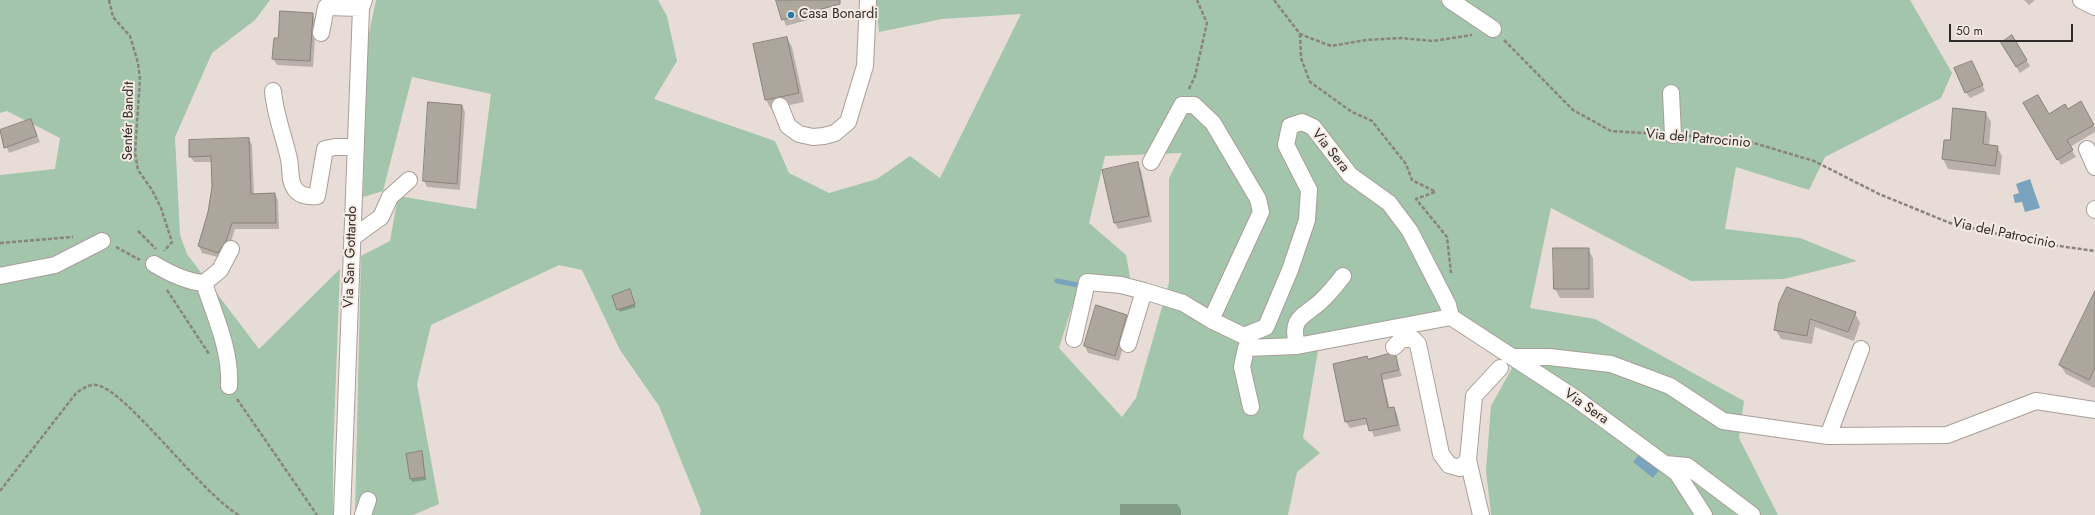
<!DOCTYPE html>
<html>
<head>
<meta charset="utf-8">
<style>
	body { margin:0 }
	#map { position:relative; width:2095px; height:515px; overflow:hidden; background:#e8ddd6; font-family:Jost,sans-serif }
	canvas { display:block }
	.scale { position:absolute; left:1949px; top:24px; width:124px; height:18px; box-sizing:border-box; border:2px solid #2f2b28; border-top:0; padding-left:5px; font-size:12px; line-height:14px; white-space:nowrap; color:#2f2b28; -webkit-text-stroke:3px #f5ebe3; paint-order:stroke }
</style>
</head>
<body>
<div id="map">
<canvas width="2095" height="515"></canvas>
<div class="scale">50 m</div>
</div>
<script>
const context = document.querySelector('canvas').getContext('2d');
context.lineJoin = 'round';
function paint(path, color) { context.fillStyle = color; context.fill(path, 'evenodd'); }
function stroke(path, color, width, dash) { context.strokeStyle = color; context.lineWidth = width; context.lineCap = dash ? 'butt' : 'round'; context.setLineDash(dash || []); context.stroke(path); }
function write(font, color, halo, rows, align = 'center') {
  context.font = font + ' Jost,sans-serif'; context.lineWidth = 4; context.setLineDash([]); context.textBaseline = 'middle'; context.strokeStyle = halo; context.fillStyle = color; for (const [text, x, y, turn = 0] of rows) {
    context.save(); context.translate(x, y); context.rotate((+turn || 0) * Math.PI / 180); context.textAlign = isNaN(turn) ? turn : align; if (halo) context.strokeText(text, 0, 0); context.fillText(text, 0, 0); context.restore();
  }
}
paint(new Path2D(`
	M0,0H270L255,20L212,53L175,137L180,235L187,254L259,349L340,269L333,454V515H0V175L55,169L60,138L7,111L0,113Z
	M376,0H658L667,16L677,61L654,99L775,141L789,173L829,193L877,179L910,156L940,178L1021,14L942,19L879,32L876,0H1440L1455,12L1460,0H1910L1952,73L1941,98L1825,157L1809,190L1736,167L1725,229L1800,238L1857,261L1784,279L1691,281L1551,208L1530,308L1595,319L1744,401L1739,438L1778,515H1491L1486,470L1491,406L1512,368L1457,313L1319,345L1303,438L1320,453L1297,472L1288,515H700L701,510L659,406L620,350L582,270L559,265L431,325L417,384L439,504L413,515H355L361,256L390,241L398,196L476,209L491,94L412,77L383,191L363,197L368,38ZM1182,153L1169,178V283L1136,398L1122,417L1059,348L1076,294L1131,283L1126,255L1089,223L1105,156Z`), '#a2c5ab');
paint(new Path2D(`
	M2030,179L2040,208L2025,212L2022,202L2015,203L2013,195L2019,193L2016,184Z
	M1640,453L1660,469L1653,478L1633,462Z`), '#7aa3be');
paint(new Path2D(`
	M777,0H821L825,15L786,26Z
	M2024,0H2035L2029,5Z
	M312,14L316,20L313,67L277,65L273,58L279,39Z
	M2012,37L2030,66L2020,73L2002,43Z
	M787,38L792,47L804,102L771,109L766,100Z
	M1975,68L1985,91L1970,98L1966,92Z
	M2080,102L2095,128V132L2070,147L2076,157L2061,165L2024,104L2048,115L2067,110Z
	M429,103L462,105L465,112L460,190L427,187L424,181Z
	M1986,113L1991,122L1989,146L1997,147L2002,156L2000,175L1948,169L1943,159L1945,141H1950Z
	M31,120L40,142L9,153L0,131Z
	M249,139L252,145L254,195L275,194L278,200L279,229H235L229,248L222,258L202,253L199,246L209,212L213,187L212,162H194L190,156Z
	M1137,164L1141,170L1152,222L1118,229L1115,223L1104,171Z
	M1588,249L1593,258L1594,298H1560L1555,289Z
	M631,293L636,307L620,312L613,296Z
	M1780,303L1855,313L1860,323L1854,341L1815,327L1812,344L1781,339L1775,329Z
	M1096,307L1126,316L1130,322L1119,361L1088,353L1085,346Z
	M2095,309V387L2094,388L2066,374L2060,365Z
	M1395,357L1402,376L1383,380L1390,409L1394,408L1397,414L1401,431L1374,437L1369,424L1350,428L1346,422L1334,364Z
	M421,452L426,480L412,482L407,455Z
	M1120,504H1177L1181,510V515H1120Z`), '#0003');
stroke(new Path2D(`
	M1057,281L1083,286`), '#7aa3be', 5);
const building = new Path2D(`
	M776,0H840V4L782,20Z
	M280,11L313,13L310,61L272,59L274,38H278Z
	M2012,35L2027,60L2016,67L2001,43Z
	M787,37L799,93L765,100L753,44Z
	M1972,61L1983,85L1965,93L1954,68Z
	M2038,95L2049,114L2065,104L2068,109L2081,101L2094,125L2067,140L2073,150L2057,160L2023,103Z
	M428,102L462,105L457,184L423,181Z
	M1953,108L1986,112L1983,144L1998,146L1995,166L1942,159L1944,140H1950Z
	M31,119L37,136L4,148L0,130Z
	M249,138L251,194L275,193L276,223H232L226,241L218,253L198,246L208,212L212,187L211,156L189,157V140Z
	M1138,162L1149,216L1114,223L1102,170Z
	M1553,248H1589V289H1554Z
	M1787,287L1856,312L1848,332L1810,319L1807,336L1774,330L1779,303Z
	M630,289L635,304L617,310L612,296Z
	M2095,291V368L2089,380L2059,365Z
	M1096,305L1127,315L1115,356L1084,346Z
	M1388,354L1396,356L1399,370L1381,374L1388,408L1394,407L1398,425L1369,431L1366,418L1345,422L1333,364L1367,356L1368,359Z
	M422,451L425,477L410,479L406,454Z`);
paint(building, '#aca69c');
stroke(building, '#888279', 1);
const minor = new Path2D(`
	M1450,0L1493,29
	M2081,0L2095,7
	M321,33L326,7L361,8
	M273,91C275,115 284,136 289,159C291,169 289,181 295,189C300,196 310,197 317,196L325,149L335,147H355
	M1671,93L1673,135
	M780,106L788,126L799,134L813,137L824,136L835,133L848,122L865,66L868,0
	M2087,149L2095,167
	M1151,162L1182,105H1194L1213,123L1258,199L1261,212L1211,320L1244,336L1266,327L1290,270L1307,220L1309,190L1286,145L1290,126L1302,122L1313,127L1350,175L1389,203L1410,231L1448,305L1451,317
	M2095,209V210
	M352,238L381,217L390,197L409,180
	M154,264C169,273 187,282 204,283L220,270L231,249
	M0,276L55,265L102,241
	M204,283C215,317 231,350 229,386
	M1074,339L1087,282L1121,285L1144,291L1183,303L1211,320
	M1128,344L1144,291
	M1297,346C1290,317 1302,318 1320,302C1329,294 1336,285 1343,276
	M1394,347L1402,339H1413L1418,344L1441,454L1449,465L1460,468L1468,460
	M1512,357H1549L1611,364L1670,386L1723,421L1828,436L1947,435L2036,401L2095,410
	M1251,407L1242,367L1246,348L1297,346L1451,317L1575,398L1677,473L1704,515
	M1828,436L1861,349
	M1665,464L1687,466L1752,515
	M342,515L361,8L364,0
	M363,515L368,500
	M1481,515L1468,460L1474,396L1500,368`);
stroke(minor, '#a89e98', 18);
stroke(new Path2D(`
	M109,0L113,17L130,36L138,63L140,79L135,153L138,170L152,190L161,208L172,242L164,251
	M1274,0L1300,34L1331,46L1366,40L1401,38L1433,41L1472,35
	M1300,34L1301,58L1310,82L1352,112L1372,121L1406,164L1412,180L1436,192
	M1504,40L1573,110L1611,131L1658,134
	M1189,89L1195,76L1207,23L1197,0
	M1689,136L1747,141L1814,161L1879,194L1950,223L2038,243L2095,251
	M1435,192L1416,199L1447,237L1451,273
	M138,231L156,249
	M0,243L73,237
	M116,247L140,260
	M167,290L209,354
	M237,399L317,515
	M0,491L77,392C83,389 88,384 96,385C126,389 200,493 239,515`), '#8a837e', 2.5, [4, 2]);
stroke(minor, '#fff', 16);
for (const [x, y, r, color] of [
	[791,15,4,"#2879aa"]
]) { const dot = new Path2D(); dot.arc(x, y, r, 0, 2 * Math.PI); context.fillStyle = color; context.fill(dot); stroke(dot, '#f5ebe3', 1.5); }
write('14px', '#2f2b28', '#f5ebe3', [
	["Casa Bonardi",799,15]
], 'left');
write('14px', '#2f2b28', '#f5ebe3', [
	["Sentér Bandìt",129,121,-89],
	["Via del Patrocinio",1698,139,5],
	["Via Sera",1330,151,51],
	["Via del Patrocinio",2004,234,12],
	["Via San Gottardo",351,257,-88],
	["Via Sera",1586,407,35]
]);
</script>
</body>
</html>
